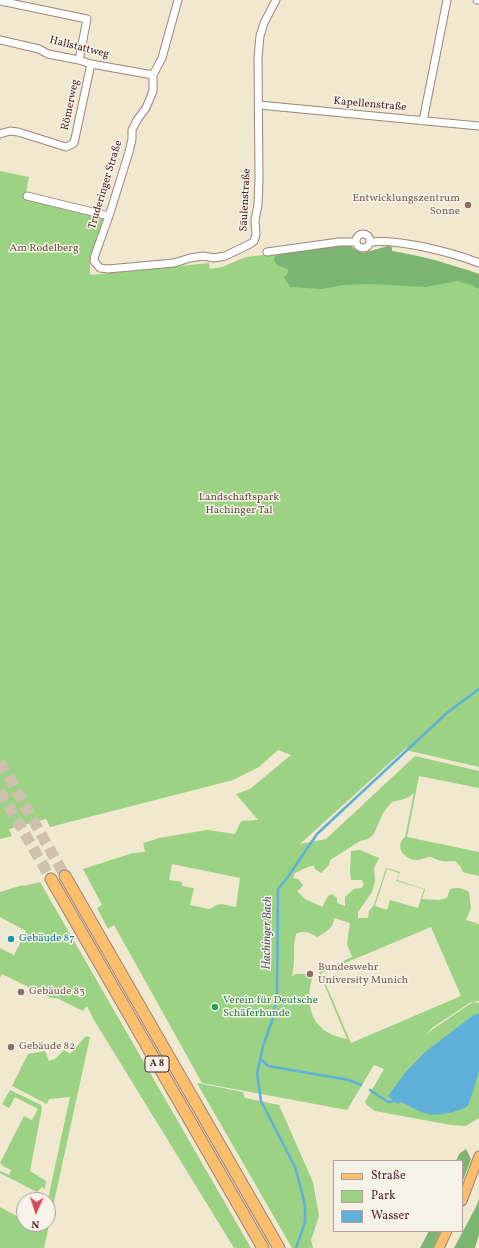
<!DOCTYPE html>
<html>
<head>
<meta charset="utf-8">
<style>
	body { margin:0 }
	#map { position:relative; width:479px; height:1248px; overflow:hidden; background:#f0e8cf; font-family:Vollkorn,serif }
	canvas { display:block }
	.legend { position:absolute; left:333px; top:1160px; width:130px; height:72px; box-sizing:border-box; background:#f7f3e8; border:1px solid #b29e9c; margin:0; padding:5px 7px; list-style:none; font-size:12px; color:#4a1f2b }
	.legend li { display:flex; align-items:center; gap:8px; height:20px }
	.legend b { width:20px; border:1px solid #b29e9c }
	.north { position:absolute; left:16px; top:1192px; width:40px; height:40px; box-sizing:border-box; background:#f7f3e8; border:1px solid #b29e9c; border-radius:50%; rotate:183deg; font-size:11px; font-weight:700; line-height:16px; text-align:center; color:#4a1f2b }
	.north::after { content:''; display:block; margin:auto; width:14px; height:18px; background:#d1495b; clip-path:polygon(50% 0,100% 100%,50% 72%,0 100%) }
</style>
</head>
<body>
<div id="map">
<canvas width="479" height="1248"></canvas>
<ul class="legend">
<li><b style="height:5px;background:#fabe6d"></b>Straße</li>
<li><b style="height:11px;background:#9bd283"></b>Park</li>
<li><b style="height:11px;background:#5eb0d9"></b>Wasser</li>
</ul>
<div class="north">N</div>
</div>
<script>
const context = document.querySelector('canvas').getContext('2d');
context.lineJoin = 'round';
function paint(path, color) { context.fillStyle = color; context.fill(path, 'evenodd'); }
function stroke(path, color, width, dash) { context.strokeStyle = color; context.lineWidth = width; context.lineCap = dash ? 'butt' : 'round'; context.setLineDash(dash || []); context.stroke(path); }
function write(font, color, halo, rows, align = 'center') {
  context.font = font + ' Vollkorn,serif'; context.lineWidth = 3; context.setLineDash([]); context.textBaseline = 'middle'; context.strokeStyle = halo; context.fillStyle = color; for (const [text, x, y, turn = 0] of rows) {
    context.save(); context.translate(x, y); context.rotate((+turn || 0) * Math.PI / 180); context.textAlign = isNaN(turn) ? turn : align; if (halo) context.strokeText(text, 0, 0); context.fillText(text, 0, 0); context.restore();
  }
}
paint(new Path2D(`
	M0,171L29,177L25,199L104,219L90,258V275L209,263L210,269L222,267L246,257L350,245L355,250L364,253L388,246L392,247V251L435,260L479,274V767L410,751L406,748L300,844H298H300L326,839L415,756L479,771V788L419,776L407,837L479,852V876L463,872L460,866L455,861C450,861 443,862 438,860C435,859 433,857 430,857C425,857 421,860 417,860C404,860 394,846 405,837L414,793L409,797L404,799L392,802L383,813L374,834L368,839L360,841L330,860L329,865L321,873L315,869L314,866H310L295,873L293,878L298,879L303,885L301,888L297,891L305,899L322,907L328,896L332,894L337,898V903L345,906V897L354,889L361,888L364,885L362,880H351L350,872L351,851L360,850L379,858L374,868L375,881L372,892L358,912V918H368L369,911L374,905L386,868L400,872L397,880L425,889L422,899L439,900L447,898L450,889C457,887 463,888 469,892L471,908L466,920L479,924V1001L471,1002L432,1028L425,1036L433,1029L473,1002L479,1003V1118L466,1126L451,1125L375,1111L367,1105L365,1102L384,1069L374,1065L347,1110L202,1083L114,925L108,929L97,908L102,905L83,869L133,853L145,852L143,843L159,838L207,830L235,834L241,821L258,820L236,794L250,789L291,755L278,750L259,767L233,780L50,827L46,819L9,829L12,836L0,839ZM172,864L240,878L236,907C227,906 219,901 212,908L209,909L190,905L194,888L182,886V882L169,880ZM387,869L399,873L396,881L424,889L418,908L390,900L387,910L375,906ZM334,918L350,923L347,944L352,957L319,972L347,1039C338,1037 327,1034 321,1027C308,1016 307,994 312,979L309,974H295L292,977L294,963V944L296,934C304,930 310,933 317,937C325,933 334,928 334,918ZM431,927L461,996L351,1043L321,973Z
	M40,882L251,1248H234L94,1020L87,1006L83,1011L57,998H51L2,974L0,978V948L14,955L26,931L0,917V892L23,885L24,886Z
	M86,1036L90,1037L44,1248H0V1207L24,1220V1224H32L44,1230L48,1225L46,1224H48V1199L70,1097L49,1099L47,1104L12,1086L28,1054L45,1051L49,1061L55,1059L64,1050L70,1054Z
	M197,1083L243,1092L245,1098L279,1105L313,1182L319,1216L311,1240L313,1248H292Z
	M10,1090L41,1105L42,1108L30,1171L46,1181L45,1189L42,1187L37,1192L0,1173V1171L9,1175L11,1170L3,1166L0,1163L24,1116L32,1120L38,1109L15,1097L9,1108L2,1104Z`), '#9bd283');
paint(new Path2D(`
	M350,245L355,250L364,253L388,246L392,247V251C422,256 450,264 479,274V289L472,285L457,281L426,287L368,284L343,285L322,289L290,287L284,277L288,273V269C282,267 274,266 274,257L282,254Z
	M466,1149L471,1159L462,1183V1161H456L459,1154Z
	M479,1199V1234L475,1248H454L477,1205Z
	M429,1231H441L433,1248H420Z`), '#7cb471');
paint(new Path2D(`
	M475,1014H479V1072L468,1106C457,1112 441,1116 428,1114C419,1112 409,1106 401,1102L398,1104L388,1096L405,1073L425,1052Z`), '#5eb0d9');
stroke(new Path2D(`
	M261,1059L268,1066L349,1080L361,1085
	M370,1090L388,1102L395,1101
	M296,1248L305,1222V1206L301,1189L295,1167L261,1101L257,1074L263,1046L273,1018L277,994L278,889L287,878L317,834L448,712L479,689`), '#5eb0d9', 2.5);
stroke(new Path2D(`
	M0,762L65,876
	M0,791L51,879`), '#cfc0ae', 11, [11, 5.5]);
const minor = new Path2D(`
	M178,0L162,58L153,75V91L146,108L137,120L132,130V139L129,152L109,216L95,255L94,261L100,268L108,269L174,263L190,258L203,256L214,258L225,256L250,244L254,241L256,235L255,220L258,205L259,179L258,57L260,36L264,23L276,0
	M477,0H479
	M0,1L87,19L79,60
	M0,40L39,49L48,54L79,60L91,64L153,75
	M259,105L479,126
	M423,121L447,0
	M0,134L10,131L18,132L66,147L74,143L91,64
	M27,196L109,216
	M356 241a7 7 0 1 1 14 0a7 7 0 1 1-14 0Z
	M370,242C400,239 451,252 479,263
	M267,252L339,242H355`);
const major = new Path2D(`
	M462,1201L479,1156
	M439,1248L447,1231`);
const highway = new Path2D(`
	M65,876L279,1248
	M51,879L263,1248`);
stroke(minor, '#9d847d', 9);
stroke(major, '#9d847d', 11);
stroke(highway, '#9d847d', 13);
stroke(minor, '#fff', 7);
stroke(major, '#fabe6d', 9);
stroke(highway, '#fabe6d', 11);
for (const [x, y, r, color] of [
	[468,205,4,"#8d6e63"],
	[11,939,4,"#0f9aa8"],
	[310,974,4,"#8d6e63"],
	[21,992,4,"#8d6e63"],
	[215,1007,4,"#2e9e5b"],
	[11,1047,4,"#8d6e63"]
]) { const dot = new Path2D(); dot.arc(x, y, r, 0, 2 * Math.PI); context.fillStyle = color; context.fill(dot); stroke(dot, '#f7f3e8', 1.5); }
for (const [x, y, w] of [
	[157,1064,24]
]) { const box = new Path2D(); box.roundRect(x - w / 2, y - 8, w, 16, 3); context.fillStyle = '#f7f3e8'; context.fill(box); stroke(box, '#4a1f2b', 1); }
write('bold 10px', '#4a1f2b', null, [
	["A 8",157,1064]
]);
write('11px', '#4a1f2b', '#f7f3e8', [
	["Hallstattweg",79,48,14],
	["Römerweg",71,105,-78],
	["Kapellenstraße",370,105,5],
	["Truderinger Straße",106,185,-73],
	["Säulenstraße",246,200,-87]
]);
write('11px', '#785e54', '#f7f3e8', [
	["Entwicklungszentrum",460,199,"right"],
	["Sonne",460,212,"right"],
	["Bundeswehr",318,968],
	["University Munich",318,981],
	["Gebäude 83",29,992],
	["Gebäude 82",19,1047]
], 'left');
write('11px', '#625545', '#f7f3e8', [
	["Am Rodelberg",44,249],
	["Landschaftspark",239,498],
	["Hachinger Tal",239,511]
]);
write('11px', '#0d838f', '#f7f3e8', [
	["Gebäude 87",19,939]
], 'left');
write('11px', '#27864d', '#f7f3e8', [
	["Verein für Deutsche",223,1001],
	["Schäferhunde",223,1014]
], 'left');
write('italic 12px', '#515268', '#f7f3e8', [
	["Hachinger Bach",268,933,-89]
]);
</script>
</body>
</html>
